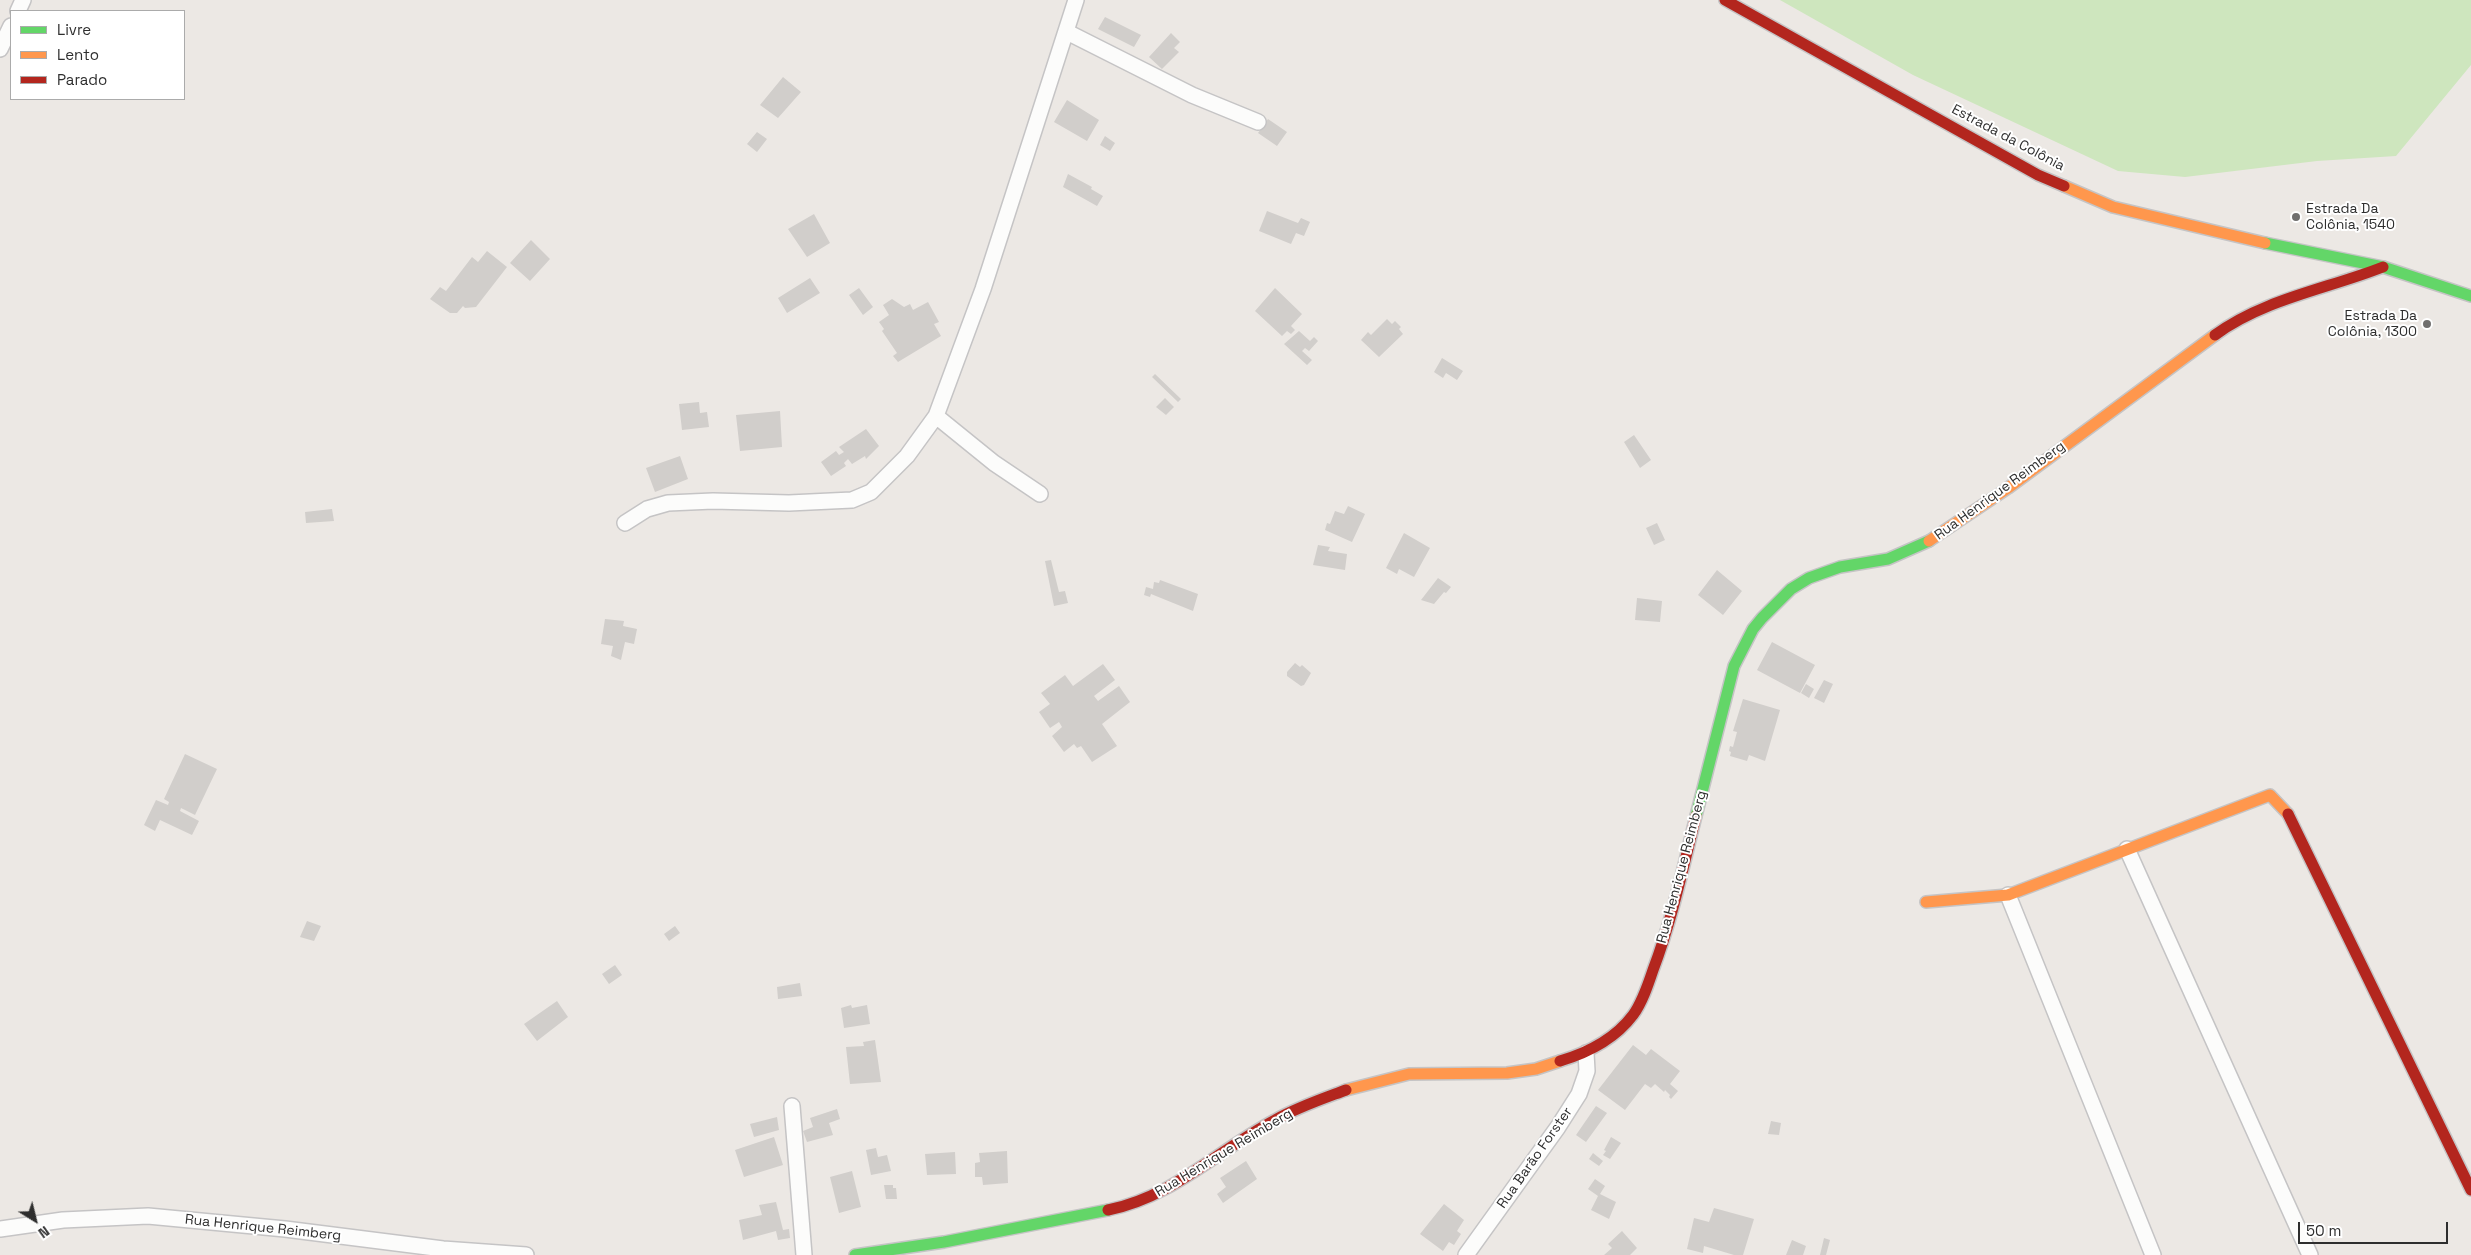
<!DOCTYPE html>
<html>
<head>
<meta charset="utf-8">
<style>
	body { margin:0 }
	#map { position:relative; width:2471px; height:1255px; overflow:hidden; background:#ece8e4; font-family:"Space Grotesk",sans-serif }
	canvas { display:block }
	.legend { position:absolute; left:10px; top:10px; width:175px; height:90px; box-sizing:border-box; background:#fff; border:1px solid #ababab; margin:0; padding:6px 9px; list-style:none; font-size:15px; color:#2e2e2e }
	.legend li { display:flex; align-items:center; gap:10px; height:25px }
	.legend b { width:25px; border:1px solid #ababab }
	.north { position:absolute; left:10px; top:1195px; width:50px; height:50px; -webkit-text-stroke:4px #fff; paint-order:stroke; rotate:144deg; font-size:14px; font-weight:700; line-height:20px; text-align:center; color:#2e2e2e }
	.north::after { content:''; display:block; margin:auto; width:18px; height:22px; background:#2e2e2e; clip-path:polygon(50% 0,100% 100%,50% 72%,0 100%) }
	.scale { position:absolute; left:2298px; top:1222px; width:150px; height:22px; box-sizing:border-box; border:2px solid #2e2e2e; border-top:0; padding-left:6px; font-size:15px; line-height:18px; white-space:nowrap; color:#2e2e2e; -webkit-text-stroke:4px #fff; paint-order:stroke }
</style>
</head>
<body>
<div id="map">
<canvas width="2471" height="1255"></canvas>
<ul class="legend">
<li><b style="height:6px;background:#63d668"></b>Livre</li>
<li><b style="height:6px;background:#ff974d"></b>Lento</li>
<li><b style="height:6px;background:#b3261e"></b>Parado</li>
</ul>
<div class="north">N</div>
<div class="scale">50 m</div>
</div>
<script>
const context = document.querySelector('canvas').getContext('2d');
context.lineJoin = 'round';
function paint(path, color) { context.fillStyle = color; context.fill(path, 'evenodd'); }
function stroke(path, color, width, dash) { context.strokeStyle = color; context.lineWidth = width; context.lineCap = dash ? 'butt' : 'round'; context.setLineDash(dash || []); context.stroke(path); }
function write(font, color, halo, rows, align = 'center') {
  context.font = font + ' "Space Grotesk",sans-serif'; context.lineWidth = 4; context.setLineDash([]); context.textBaseline = 'middle'; context.strokeStyle = halo; context.fillStyle = color; for (const [text, x, y, turn = 0] of rows) {
    context.save(); context.translate(x, y); context.rotate((+turn || 0) * Math.PI / 180); context.textAlign = isNaN(turn) ? turn : align; if (halo) context.strokeText(text, 0, 0); context.fillText(text, 0, 0); context.restore();
  }
}
paint(new Path2D(`
	M1780,0H2471V65L2396,156L2317,161L2185,177L2118,171L1913,75Z`), '#cee6be');
paint(new Path2D(`
	M1105,17L1141,35L1134,47L1098,29Z
	M1171,33L1180,42L1174,48L1179,52L1162,69L1149,57Z
	M783,77L801,92L778,118L760,105Z
	M1067,100L1099,120L1087,141L1054,122Z
	M1268,119L1287,132L1277,146L1258,133Z
	M757,132L767,139L757,152L747,144Z
	M1105,136L1115,143L1110,151L1100,145Z
	M1068,174L1092,187L1091,189L1103,196L1097,206L1063,187Z
	M1267,211L1298,223L1301,218L1310,222L1304,236L1296,233L1291,244L1259,231Z
	M814,214L830,243L807,257L788,229Z
	M531,240L550,259L530,281L510,263Z
	M487,251L507,267L476,307L465,308L463,306L457,313H450L430,299L440,287L446,291L472,257L478,262Z
	M810,278L820,293L787,313L778,298Z
	M859,288L873,307L863,315L849,295Z
	M1275,288L1302,314L1291,326L1295,330L1291,334L1287,331L1282,336L1255,311Z
	M892,299L904,307L910,304L913,310L928,302L939,322L934,324L941,336L898,362L893,356L897,353L882,331L884,329L879,322L889,315L883,305Z
	M1387,319L1392,324L1395,321L1401,327L1399,329L1403,334L1379,357L1361,340L1368,332L1371,335Z
	M1299,331L1310,341L1314,337L1318,341L1309,351L1305,348L1302,351L1312,360L1307,365L1284,344Z
	M1442,358L1463,371L1457,380L1446,373L1443,378L1434,372Z
	M1155,374L1181,399L1178,402L1152,377Z
	M1165,398L1174,407L1166,415L1156,407Z
	M699,402L700,413L707,412L709,427L682,430L679,404Z
	M780,411L782,447L740,451L736,415Z
	M866,429L879,446L866,459L865,456L852,464L848,459L844,463L846,466L831,476L821,462L836,451L839,455L844,452L839,447Z
	M1634,435L1651,460L1640,468L1624,442Z
	M680,456L688,479L655,492L646,468Z
	M1348,506L1365,514L1352,542L1325,530L1327,523L1330,524L1335,511L1344,514Z
	M332,509L334,521L306,523L305,512Z
	M1657,523L1665,540L1654,545L1646,528Z
	M1404,533L1430,548L1414,577L1399,569L1397,574L1386,568Z
	M1318,545L1330,547L1328,551L1347,554L1345,570L1313,565Z
	M1051,560L1059,592L1065,591L1068,603L1054,606L1045,561Z
	M1717,570L1742,591L1723,615L1698,595Z
	M1438,578L1451,587L1446,593L1444,592L1434,604L1421,600Z
	M1160,580L1198,594L1193,611L1151,594L1150,597L1144,595L1146,587L1153,589L1154,582L1159,583Z
	M1637,598L1662,601L1660,622L1635,620Z
	M605,619L624,621L623,626L637,629L634,644L625,642L621,660L611,656L613,646L601,644Z
	M1772,642L1815,665L1800,693L1757,670Z
	M1295,663L1300,667L1302,665L1311,673L1304,685L1301,686L1287,676V672Z
	M1103,664L1115,680L1094,696L1098,701L1119,686L1130,702L1102,724L1117,746L1092,762L1081,746L1077,748L1074,744L1064,752L1052,736L1062,727L1059,722L1050,728L1039,712L1050,704L1041,693L1065,675L1073,686Z
	M1824,680L1833,684L1824,703L1814,698Z
	M1806,684L1814,689L1809,698L1801,693Z
	M1743,699L1780,710L1765,761L1749,755L1747,761L1730,756L1731,752L1729,751L1730,746L1733,747L1737,732L1733,731Z
	M185,754L217,769L195,815L181,808L180,811L199,821L192,835L160,820L155,831L144,825L156,800L168,805L169,802L164,799Z
	M307,921L321,926L314,941L300,937Z
	M675,926L680,933L669,941L664,934Z
	M615,965L622,975L609,984L602,974Z
	M800,983L802,996L778,999L777,987Z
	M557,1001L568,1017L537,1041L524,1024Z
	M851,1005L852,1008L867,1005L870,1024L844,1028L841,1008Z
	M875,1040L881,1082L850,1084L846,1047L864,1046L863,1042Z
	M1633,1045L1646,1055L1651,1049L1680,1071L1670,1084L1678,1091L1671,1099L1669,1097L1670,1095L1665,1090L1664,1092L1655,1084L1651,1088L1645,1084L1625,1110L1598,1090Z
	M1596,1106L1607,1113L1586,1142L1576,1135Z
	M837,1109L840,1119L829,1123L833,1135L807,1142L803,1131L813,1127L810,1118Z
	M777,1117L779,1130L754,1137L750,1124Z
	M1771,1121L1781,1123L1779,1135L1768,1134Z
	M774,1137L783,1165L744,1177L735,1150Z
	M1611,1137L1621,1143L1610,1159L1603,1155L1606,1151L1604,1150Z
	M876,1148L878,1157L887,1155L891,1171L871,1175L866,1150Z
	M1007,1151L1008,1183L983,1185L982,1177H975V1163L980,1162L979,1153Z
	M955,1152L956,1174L927,1175L925,1154Z
	M1593,1153L1603,1161L1599,1166L1589,1159Z
	M1246,1161L1257,1179L1223,1203L1217,1194L1226,1187L1220,1178Z
	M852,1171L861,1207L839,1213L830,1177Z
	M1595,1179L1605,1186L1600,1194L1616,1202L1609,1219L1591,1210L1598,1196L1588,1189Z
	M884,1185H893V1188H896L897,1199H886Z
	M776,1202L783,1230L789,1229L790,1238L778,1240L776,1231L743,1240L739,1220L762,1215L759,1205Z
	M1444,1204L1464,1220L1457,1231L1461,1234L1454,1245L1449,1242L1443,1251L1420,1234Z
	M1714,1208L1754,1219L1743,1255H1734L1704,1246L1703,1253L1687,1249L1694,1218L1709,1222Z
	M1622,1231L1637,1248L1630,1255H1604L1612,1248L1608,1244Z
	M1824,1238L1830,1240L1826,1255H1820Z
	M1792,1240L1806,1246L1803,1255H1786Z`), '#d1cecb');
const street = new Path2D(`
	M18,11L23,0
	M1067,32L1192,95L1258,122
	M0,49L11,26
	M936,416L994,463L1040,494
	M625,523L647,509L668,503L713,501L789,503L852,500L871,492L907,456L936,416L983,289L1076,0
	M2127,849L2310,1255
	M2008,895L2153,1255
	M792,1106L804,1255
	M0,1229L63,1220L148,1216L285,1229L443,1249L526,1255
	M1466,1255L1558,1127L1579,1094L1587,1071L1586,1053`);
const fast = new Path2D(`
	M2265,243L2383,267L2471,296
	M1696,816L1734,666L1753,629L1762,618L1791,589L1809,578L1840,567L1888,559L1929,541
	M855,1255L944,1242L1108,1210`);
const slow = new Path2D(`
	M2064,186L2113,207L2265,243
	M1929,541L2008,488L2215,335
	M1926,902L2008,895L2270,795L2288,814
	M1346,1090L1409,1074L1507,1073L1536,1069L1560,1061`);
const jam = new Path2D(`
	M1725,0L2038,175L2064,186
	M2215,335C2264,299 2327,289 2383,267
	M2288,814L2471,1190
	M1560,1061C1587,1053 1615,1039 1633,1015C1642,1003 1648,985 1653,970C1672,920 1683,868 1696,816
	M1108,1210C1173,1197 1218,1150 1275,1120C1298,1107 1322,1099 1346,1090`);
stroke(street, '#c5c4c5', 18);
stroke(fast, '#c5c4c5', 14);
stroke(slow, '#c5c4c5', 14);
stroke(jam, '#c5c4c5', 14);
stroke(street, '#fcfcfb', 15);
stroke(fast, '#63d668', 11);
stroke(slow, '#ff974d', 11);
stroke(jam, '#b3261e', 11);
for (const [x, y, r, color] of [
	[2296,217,5,"#706f6e"],
	[2427,324,5,"#706f6e"]
]) { const dot = new Path2D(); dot.arc(x, y, r, 0, 2 * Math.PI); context.fillStyle = color; context.fill(dot); stroke(dot, '#fff', 2); }
write('14px', '#2e2e2e', '#fff', [
	["Estrada da Colônia",2008,138,28],
	["Rua Henrique Reimberg",2000,491,-36],
	["Rua Henrique Reimberg",1682,867,-75],
	["Rua Henrique Reimberg",1224,1153,-31],
	["Rua Barão Forster",1535,1158,-55],
	["Rua Henrique Reimberg",263,1228,6]
]);
write('14px', '#2e2e2e', '#fff', [
	["Estrada Da",2306,209],
	["Colônia, 1540",2306,225],
	["Estrada Da",2417,316,"right"],
	["Colônia, 1300",2417,332,"right"]
], 'left');
</script>
</body>
</html>
